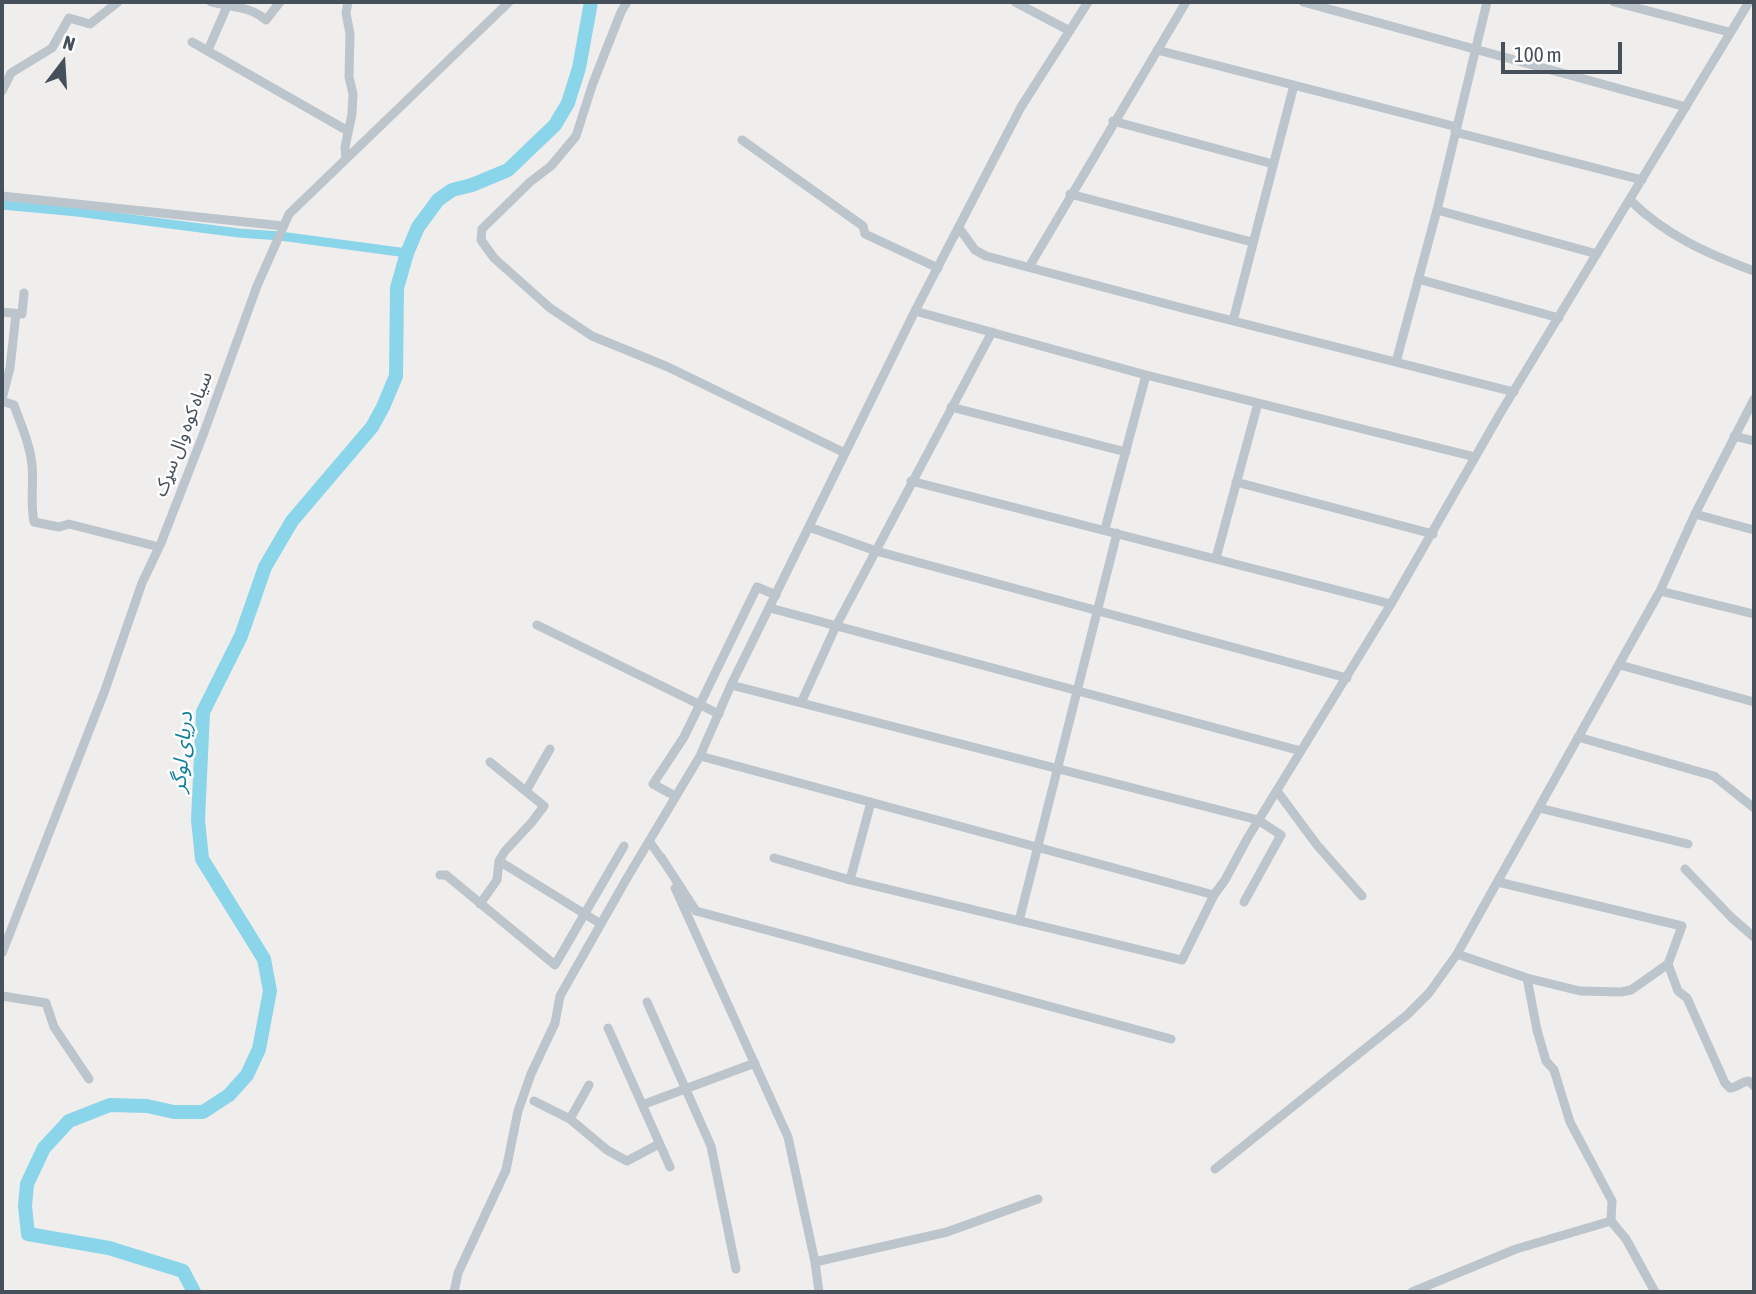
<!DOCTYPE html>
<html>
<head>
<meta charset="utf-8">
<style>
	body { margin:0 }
	#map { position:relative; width:1756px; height:1294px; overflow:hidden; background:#f0eded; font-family:"Asap Condensed",sans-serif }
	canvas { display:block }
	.frame { position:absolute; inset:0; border:4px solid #46505a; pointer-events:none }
	.north { position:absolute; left:28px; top:28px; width:70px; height:70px; -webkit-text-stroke:5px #fff; paint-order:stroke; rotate:17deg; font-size:19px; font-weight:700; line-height:28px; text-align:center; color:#46505a }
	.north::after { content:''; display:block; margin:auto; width:24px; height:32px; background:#46505a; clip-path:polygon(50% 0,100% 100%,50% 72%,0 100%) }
	.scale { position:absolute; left:1501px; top:42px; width:121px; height:32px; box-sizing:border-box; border:4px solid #46505a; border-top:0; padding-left:9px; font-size:21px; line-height:24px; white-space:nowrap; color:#46505a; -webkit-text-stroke:5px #fff; paint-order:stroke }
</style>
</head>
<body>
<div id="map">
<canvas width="1756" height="1294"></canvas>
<div class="frame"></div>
<div class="north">N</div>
<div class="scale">100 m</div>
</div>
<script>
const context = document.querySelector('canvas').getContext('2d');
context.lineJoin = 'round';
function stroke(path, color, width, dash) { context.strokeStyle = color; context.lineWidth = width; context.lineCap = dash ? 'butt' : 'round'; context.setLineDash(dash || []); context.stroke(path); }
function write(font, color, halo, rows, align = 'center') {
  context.font = font + ' "Asap Condensed","Noto Sans Arabic",sans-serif'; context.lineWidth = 5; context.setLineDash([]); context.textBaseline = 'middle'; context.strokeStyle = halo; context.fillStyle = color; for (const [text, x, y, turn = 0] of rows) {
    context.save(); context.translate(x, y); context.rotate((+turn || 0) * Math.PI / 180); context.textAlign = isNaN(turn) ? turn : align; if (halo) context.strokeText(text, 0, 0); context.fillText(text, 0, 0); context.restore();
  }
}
stroke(new Path2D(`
	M2,205L77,212L239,233L280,236L407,253`), '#8ad5e9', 9);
stroke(new Path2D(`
	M194,1292L183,1271L109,1248L28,1234L25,1206L27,1184L44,1148L69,1121L110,1105L147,1106L174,1112H203L229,1095L247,1075L259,1049L270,991L264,959L202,859L198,820L203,712L241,636L265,567L292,521L372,427L383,407L396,376L397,288L407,253L418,227L438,200L452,190L472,185L508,170L555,125L568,103L579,68L591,2`), '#8ad5e9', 14);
stroke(new Path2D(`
	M211,2C230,7 250,6 266,20L280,2
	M627,2L621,12L593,83L576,136L551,166L530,182L482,229L481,240L494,258L550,308L592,336L668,367L845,453
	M1015,2L1070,31
	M1303,2L1686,107
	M1614,2L1729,32
	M192,42L348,131
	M208,50L228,4
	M1157,50L1457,127
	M2,91L11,73L52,48L69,18L90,24L118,2
	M1113,121L1273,164
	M1455,132L1642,180
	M742,140L863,226L865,234L938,268
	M346,159L345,147L352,114L353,94L349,77L350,34L346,13L348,2
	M1070,194L1252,242
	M2,196L283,226
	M1630,200C1665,235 1708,254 1754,271
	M1437,210L1597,254
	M959,228L975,250L986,256L1182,308L1514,392
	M1029,267L1186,2
	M1418,279L1559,318
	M915,311L1146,375L1475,457
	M2,312L22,314L24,293
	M1233,321L1294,85
	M1396,362L1437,210L1487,2
	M2,399L10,368L16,314
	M2,401L14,405C21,425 30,444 32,465C34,484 30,503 34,522L59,527L69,524L159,547
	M951,407L1126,452
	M1734,436L1754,441
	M911,481L1391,604
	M1236,482L1433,534
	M1695,514L1754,530
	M809,527L876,551L1347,678
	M1105,529L1146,375
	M1216,558L1258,403
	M1660,591L1754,614
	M770,608L1301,751
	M537,625L719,714
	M1620,665L1754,702
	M731,685L1258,820L1281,835L1244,902
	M801,703L836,626L992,332
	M1578,737L1714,776L1754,808
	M700,756L1214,895
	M526,791L550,749
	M1277,791L1317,845L1362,896
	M675,796L653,784L684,737L757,587L776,595
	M1539,808L1688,844
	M649,841L664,862
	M661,857L696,911L1171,1039
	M774,858L850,880L1182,960L1214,895L1225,880L1247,839L1391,604L1501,412L1749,2
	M499,861L601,924
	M1685,869L1732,918L1754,937
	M440,875H446L555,965L624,846
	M850,880L871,802
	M1498,882L1682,926L1668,964L1631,990L1621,992L1580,991L1527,978L1537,1030L1546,1061L1554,1070L1570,1122L1612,1201L1611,1221L1626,1239L1655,1292
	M675,888L788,1137L815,1262L819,1292
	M480,904L497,880L499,861L505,851L532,822L544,806L490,762
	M1019,921L1117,533
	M2,953L105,690L142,583L161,543L203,435L257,286L289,214L509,2
	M1457,954L1527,978
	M1668,964L1678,991L1687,998L1725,1083L1730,1088C1737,1088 1742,1081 1749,1081L1754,1086
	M2,996L46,1003L54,1027L89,1079
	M647,1002L711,1146L736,1269
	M608,1028L670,1167
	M534,1101L570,1119L607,1150L627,1161L659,1144
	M642,1105L755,1063
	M570,1119L589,1085
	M1215,1169L1407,1015L1429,993L1457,954L1660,591L1695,514L1754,399
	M815,1262L947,1232L1038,1199
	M454,1292L458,1273L506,1170L518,1111L531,1074L555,1023L560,996L627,878L700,756L731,685L915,311L1021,107L1088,2
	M1412,1292L1516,1249L1611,1221`), '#bcc5cc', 9);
write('19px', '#46505a', '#fff', [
	["سیاه کوه وال سړک",183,434,-69]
]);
write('italic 21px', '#0f7e9d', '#fff', [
	["دریای لوگر",182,752,-85]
]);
</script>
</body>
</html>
